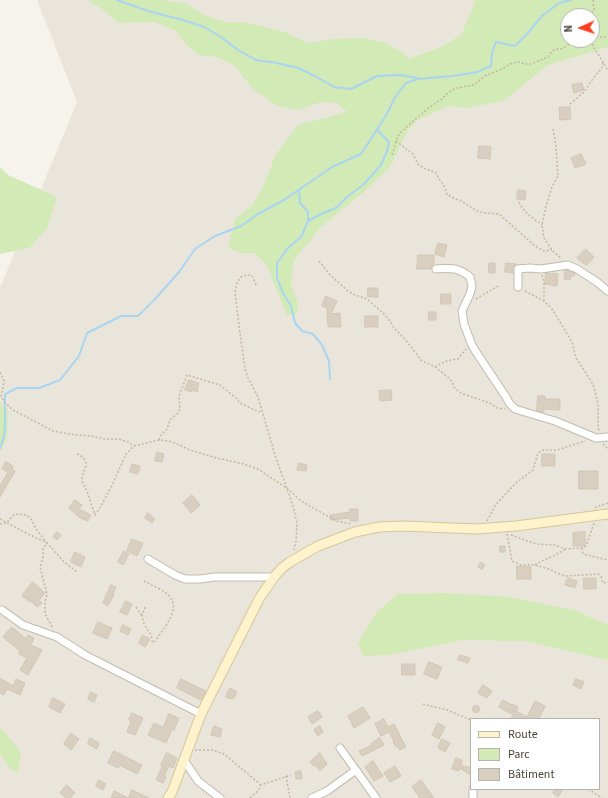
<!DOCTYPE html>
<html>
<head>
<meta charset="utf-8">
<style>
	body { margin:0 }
	#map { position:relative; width:608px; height:798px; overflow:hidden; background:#f6f3ec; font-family:"Source Sans 3",sans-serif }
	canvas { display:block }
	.legend { position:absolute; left:470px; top:718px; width:130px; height:72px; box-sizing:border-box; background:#fff; border:1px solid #b7b4b0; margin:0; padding:5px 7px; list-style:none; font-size:12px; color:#4b4439 }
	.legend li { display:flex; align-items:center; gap:8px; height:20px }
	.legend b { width:20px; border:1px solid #b7b4b0 }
	.north { position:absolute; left:560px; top:8px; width:40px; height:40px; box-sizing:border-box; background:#fff; border:1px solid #b7b4b0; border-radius:50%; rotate:267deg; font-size:11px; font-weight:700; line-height:16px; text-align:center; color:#4b4439 }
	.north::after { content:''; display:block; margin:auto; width:14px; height:18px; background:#fc3f1d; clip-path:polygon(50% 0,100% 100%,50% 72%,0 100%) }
</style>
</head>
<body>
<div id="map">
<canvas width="608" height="798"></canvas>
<ul class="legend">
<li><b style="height:5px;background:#fff3cd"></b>Route</li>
<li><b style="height:11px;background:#d2eab5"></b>Parc</li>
<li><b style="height:11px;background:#d8cfc1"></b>Bâtiment</li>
</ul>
<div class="north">N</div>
</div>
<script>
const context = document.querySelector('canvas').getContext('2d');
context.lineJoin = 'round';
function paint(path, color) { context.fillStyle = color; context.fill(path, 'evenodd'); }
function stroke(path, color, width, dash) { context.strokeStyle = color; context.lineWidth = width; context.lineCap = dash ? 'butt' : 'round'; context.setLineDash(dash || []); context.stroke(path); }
paint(new Path2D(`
	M37,0H608V798H0V288L77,102ZM568,16H592V40H568ZM471,719H599V789H471Z`), '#eae5da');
paint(new Path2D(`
	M88,0H164L167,1L185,3L206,16L225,22H244L285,32L308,43L334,39L362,38L384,42L402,52L409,59L441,47L461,35L476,0H608V47L548,65L503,101L466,108L449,106L418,120L408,130L390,167L366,190L321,227L294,260L291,284L298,304L297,314L287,315L267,266L255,253H241L228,248L235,219L252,206L264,185L275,156L298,125L347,112L337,103L321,102L298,110L277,106L252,88L234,65L217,57L198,55L187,45L175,30L154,22L118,23L102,9ZM568,16H592V40H568Z
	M0,167L8,175L57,197L47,229L29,248L0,254Z
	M0,402L8,411L7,438L0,452Z
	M444,593L509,597L574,610L608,625V660L525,641L462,640L389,655L364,656L358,643L376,613L398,594Z
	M0,727L21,752L18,773L10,768L0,754Z`), '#d2eab5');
stroke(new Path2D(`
	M117,0L148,11L183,20L204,27L221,37L238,50L256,60L277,63L298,68L315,76L334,87L351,89L377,76L401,75L417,78
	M299,191L300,203L308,212V221L301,237L288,248L277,263V278L283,293L291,306L295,323L302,331L313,334L322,345L329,361L330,379
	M308,221L321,214L336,208L347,197L363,185L381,165L387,151L389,142L377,130
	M0,448C8,430 4,413 5,394L17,388H39L60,380L79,356L87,333L121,316H138L157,297L179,272L195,249L215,236L241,226L258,214L284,200L332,167L361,154L387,114L395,97L406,83L418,79L453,76L477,72L491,66L492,53L496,42L515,46L527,34L542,16L559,3L571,0`), '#a9d4f2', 2);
const building = new Path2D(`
	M582,83L584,90L574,93L572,85Z
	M570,107L571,119L560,120L559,108Z
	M479,146L491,147L490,159L478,158Z
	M581,154L586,164L575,168L571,158Z
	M518,190L526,191L525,200L517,199Z
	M438,243L447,245L444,257L435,254Z
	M586,249L594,257L587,265L583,263L577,258Z
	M418,255H434V265L432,266L431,269H417Z
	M489,263H495V273H489Z
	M506,263L516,264L513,267V273L505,272Z
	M566,270L575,273L574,276H571L570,280L564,279L565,272Z
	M546,273L558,274L557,286L545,284Z
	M368,288H378V297H368Z
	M441,294H451V304H441Z
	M326,296L337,301L331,314L340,313L341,327H328L327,308L322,306Z
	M429,312H436V320H429Z
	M365,316H378V327H365Z
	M189,380L199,383L197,392L192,390L191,392L185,390Z
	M391,390L392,400L380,401L379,391Z
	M538,396H545V399H560V410L544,409V412L537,411Z
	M157,452L164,454L162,462L155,461Z
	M542,454H555V466H542Z
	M6,462L13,466L12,469L15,471L0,497V486L8,472L2,469Z
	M299,463L307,465L306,471L297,470Z
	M132,464L140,466L138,474L130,472Z
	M579,471H598V489H579Z
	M192,495L200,505L191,513L183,503Z
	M75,500L82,505L79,509L91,515L88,521L80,518L69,508Z
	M350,509H358V521H350V518L331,520L330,515L350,512Z
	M148,513L155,519L152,523L145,518Z
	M57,532L61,535L57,540L53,537Z
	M585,532V546H573V533Z
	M132,539L143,543L137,556L127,551Z
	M500,546H505V552H500Z
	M124,551L129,554L123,565L118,562Z
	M75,552L85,557L81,567L71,562Z
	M481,562L485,565L482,570L478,567Z
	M517,566L531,567V579H517Z
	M568,578L577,581L575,588L565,585Z
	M584,578H596V589H584Z
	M33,582L45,593L39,600L42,603L37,607L31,601L30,602L22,596Z
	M111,585L116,587L113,594L114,595L108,606L103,603Z
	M126,601L132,604L127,615L120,612Z
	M98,622L112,628L107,639L93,633Z
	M123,625L131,629L128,635L120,631Z
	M12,627L26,639L28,635L34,638L31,645L42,650L28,675L20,670L27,658L19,654L20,651L3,637Z
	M143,635L150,639L145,647L139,643Z
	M460,655L470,658L468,663L458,660Z
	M429,662L442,667L437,679L424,674Z
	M402,664H415V675H402Z
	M0,678L13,686L16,679L25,683L20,695L7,689L4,695L0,693Z
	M181,679L206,691L201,700L177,688Z
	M576,679L584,682L581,689L573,685Z
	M483,685L492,691L487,698L478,693Z
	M230,688L237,692L234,698H232L231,699L226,697Z
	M91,692L97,695L94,702L88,699Z
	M53,698L65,704L60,713L49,707Z
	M503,700L512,705V704L518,707L516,711L527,717L535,701L545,706L539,719H511L513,715L499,707Z
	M472.5 709a3.5 3.5 0 1 1 7 0a3.5 3.5 0 1 1-7 0Z
	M363,707L370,718L354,728L348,716Z
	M318,711L322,717L312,724L308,717Z
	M132,713L143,718L135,735L127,732L131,721L129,720Z
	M169,714L179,718L174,730L172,729L166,743L148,735L154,723L163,727Z
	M384,719L388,727L394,724L406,747L400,750L397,746L396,747L393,742L394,741L389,732L381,736L375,724Z
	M438,723L445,727L439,739L432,735Z
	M214,726L222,729L220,737L211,735Z
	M320,726L323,732L318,736L314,730Z
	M71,733L79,739L71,750L64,744Z
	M90,738L99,743L97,749L88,744Z
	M380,738L384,745L362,756L359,751L370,746L372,743Z
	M442,739L450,743L445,752L438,748Z
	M114,751L142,765L137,774L120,765L118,768L108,763Z
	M167,753L177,758L173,768L169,766L164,776H166L163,783L156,780L163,765H161Z
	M320,753L327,764L320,771L315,765L314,766L310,762Z
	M456,758L462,760L461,766L469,767L471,768V772L469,774L467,773L460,768L459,771L452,769Z
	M373,761L383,776L374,781L365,767Z
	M395,766L401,776L390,782L384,773Z
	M301,771L302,779H296L295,772Z
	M99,780L106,784L103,790L96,786Z
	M421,780L426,787L434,798H420L412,787Z
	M67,785L75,793L70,798H66L60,793Z
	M555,789H563L558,797L553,793Z
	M132,790L149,798H111L114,791L128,798Z`);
paint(building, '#d8cfc1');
stroke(building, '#d3c7b4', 1);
const street = new Path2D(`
	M436,269C451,268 458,267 470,277L472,286L470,294L462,311L464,324L471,343L476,352L506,397L510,404L515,409L555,421L596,438L608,437
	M518,287V269L530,268L541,269L568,265L577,269L597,282L608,291
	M148,559L175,575L185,579H200L215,577H274
	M2,610L23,625L57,637L85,655L201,714
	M340,748L376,798
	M184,760L198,781L220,798
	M473,789V798
	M312,798L327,791L356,770`);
const secondary = new Path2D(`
	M168,798L172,792L201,714L259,599L274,577L282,568L290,562L318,546L355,532L379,527L403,526L476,529L516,526L608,514`);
stroke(street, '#c2bbae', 9);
stroke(secondary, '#d6c79b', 11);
stroke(new Path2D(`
	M590,16V14L594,11L593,0
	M592,19L593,20L592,24
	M592,37H608
	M591,40L593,46L603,62L608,71
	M570,104L584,92L592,80L602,68L603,62
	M553,129L556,146L558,176L552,187L546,206L542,225L544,238L552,250L562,259
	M396,141L413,154L418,164L427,170H431L433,172L436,173C440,182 445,184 447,195L450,196L455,199L460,200L477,211L485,213L499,214L534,245L544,251L552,250
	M392,155L394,149L396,141L399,134L412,122L430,107L442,99L449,92L456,88L474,85L485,76L504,68L512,63L519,62L525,64H531L548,57L552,51L556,49H561L577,40
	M519,202C524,213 533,218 542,225
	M319,261L330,275L348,291L355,295L367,299L383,313L390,321L394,328L405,339L421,360L435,367L449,378L452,382L454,387L458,391L463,394L490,403L497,408L505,409
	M542,275L544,282V301
	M256,285L253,277L250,275H247L241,277L237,283L235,292L239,326L245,369L248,378L258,397L275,455L294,509L297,524L296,541L294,550
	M525,291L544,301L552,309L572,342L576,358L593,384L598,403V423L599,432
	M476,299L498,286
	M435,367C442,362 449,360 458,359L466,349
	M0,372L4,381L3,388L1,395L4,402L13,410L53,431L76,435L92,436L103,439H118L128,442L134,446
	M159,440L161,435L167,429L170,420L178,413L180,409L179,396L187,375L220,385L236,398L240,403L259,412L261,411
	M603,444L608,449
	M77,454C80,455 83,457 85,460C88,467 82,472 82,479C82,483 85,487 87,491C90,499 92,507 95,515L101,506L113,483L126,454L134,446L159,440L169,441L175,443L190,450L213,457L243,464L258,469L288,489L301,501L336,521L351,524
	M595,508L596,507L608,503
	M0,519L26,533L47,543L64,562L77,572
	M487,521L496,504L516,483L533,470L538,453L543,450H557L585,441
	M0,524L6,523L15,514L27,515L31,519L36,529L47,543L43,549V557L40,567L47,594L45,602V614L53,628
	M507,534L512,561L521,565H535L549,569L559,574L567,576L598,574L601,576L603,583L608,582
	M511,535L536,544L555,545L565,549L582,548L586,546L594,523
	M582,548L583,554L608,560
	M535,565C545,558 555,557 565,549
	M144,581C151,585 159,588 166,593C185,607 162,630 153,644
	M136,607L142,616
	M145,607L142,616L144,624L151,635L153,644
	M423,704L447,710L471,720
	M195,750H212L224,754L261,785
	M286,776L290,798
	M588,789L602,798
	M250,798L258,791L261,785L291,775`), '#c4b79f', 1.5, [2, 2]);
stroke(street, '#fff', 7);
stroke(secondary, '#fff3cd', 9);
</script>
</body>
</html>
